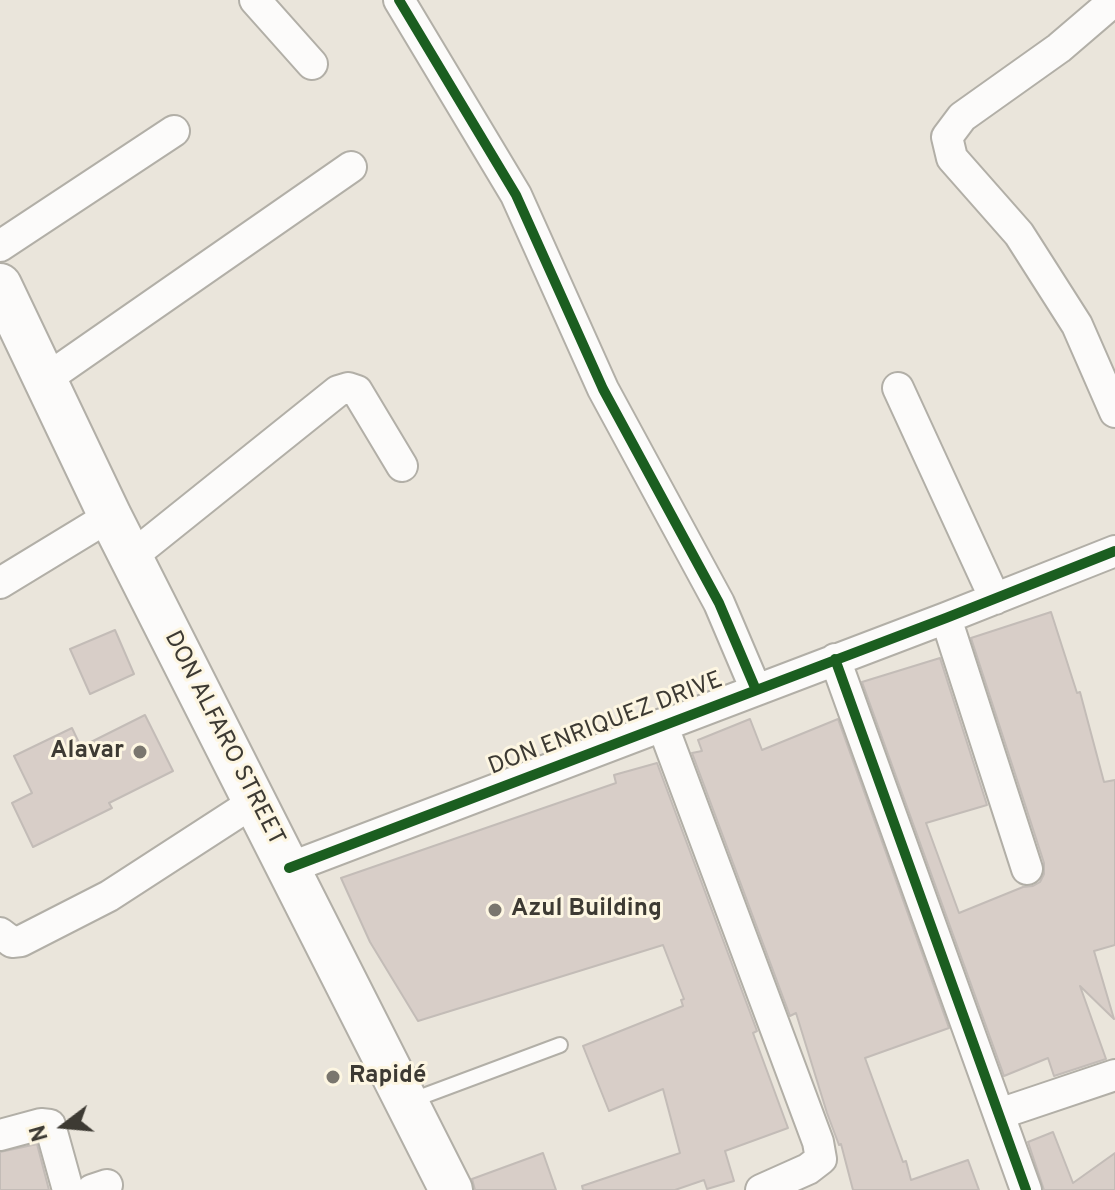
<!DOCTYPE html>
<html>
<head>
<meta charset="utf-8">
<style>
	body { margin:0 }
	#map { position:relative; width:1115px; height:1190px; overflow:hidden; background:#eae5db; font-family:Overpass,sans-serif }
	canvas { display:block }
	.north { position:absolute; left:24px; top:1086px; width:80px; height:80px; -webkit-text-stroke:6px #fdf6e2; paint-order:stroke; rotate:254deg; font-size:22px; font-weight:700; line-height:32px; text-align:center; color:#3d3a33 }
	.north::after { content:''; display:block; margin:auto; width:28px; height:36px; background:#3d3a33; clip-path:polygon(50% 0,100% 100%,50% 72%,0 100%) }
</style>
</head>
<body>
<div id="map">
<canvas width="1115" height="1190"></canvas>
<div class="north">N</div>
</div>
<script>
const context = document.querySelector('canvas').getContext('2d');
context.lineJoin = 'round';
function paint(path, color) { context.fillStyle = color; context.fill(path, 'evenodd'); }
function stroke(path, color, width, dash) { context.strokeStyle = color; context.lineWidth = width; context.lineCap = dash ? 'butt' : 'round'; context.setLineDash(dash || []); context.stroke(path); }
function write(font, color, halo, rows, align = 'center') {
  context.font = font + ' Overpass,sans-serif'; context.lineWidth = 6; context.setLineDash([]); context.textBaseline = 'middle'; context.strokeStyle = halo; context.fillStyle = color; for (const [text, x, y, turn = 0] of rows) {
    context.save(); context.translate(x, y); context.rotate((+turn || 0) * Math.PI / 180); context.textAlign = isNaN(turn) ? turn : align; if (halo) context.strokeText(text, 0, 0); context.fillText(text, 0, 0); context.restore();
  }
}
const building = new Path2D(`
	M1051,612L1077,693L1080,692L1104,782L1115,780V945L1094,951L1114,1019L1080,986L1106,1059L1054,1076L1048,1058L1004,1076L862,682L940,658L987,805L926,823L959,913L1023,887L1033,886L1040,882L1044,874V863L971,638Z
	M115,630L134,674L90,694L70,649Z
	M145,715L173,771L109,803L112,808L33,847L12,803L32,793L14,756L72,728L81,747Z
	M750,719L762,750L838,719L949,1028L865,1058L903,1162L906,1161L911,1180L968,1160L979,1190H853L841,1144L839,1145L827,1113L796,1013L790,1016L692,753L702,751L698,740Z
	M657,763L757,1031L753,1033L788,1128L725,1151L734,1181L707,1189L704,1180L675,1190H583L582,1186L680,1153L663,1089L609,1111L583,1046L683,1006L681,1000L684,999L663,945L418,1021L370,942L341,878L616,783L614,775Z
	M1053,1132L1073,1183L1115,1153V1190H1044L1028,1142Z
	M37,1144L49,1190H0V1152Z
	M543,1153L556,1190H475L472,1179Z`);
paint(building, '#d8cec8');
stroke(building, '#c3bcb7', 2);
const service = new Path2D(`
	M410,1101L560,1045`);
const minor = new Path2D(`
	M255,0L312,64
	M399,0L516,195L603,389L719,603L756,690
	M1115,0L1059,48L962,117L947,137L952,158L1019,234L1077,325L1115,412
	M0,246L174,131
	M46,379L351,167
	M898,388L995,599
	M131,557L338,391L348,388L357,391L402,466
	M0,583L110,516
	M946,618L1027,869
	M835,659L1026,1190
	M662,724L818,1142L821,1159L808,1169L761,1190
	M289,868L946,618L1115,551
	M0,933L12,942L21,941L109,896L254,802
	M999,1114L1115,1075
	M0,1135L41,1124L50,1125L68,1190
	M92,1190L107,1185`);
const secondary = new Path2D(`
	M0,285L110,516L451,1190`);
stroke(service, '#b2afa7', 18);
stroke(minor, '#b2afa7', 34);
stroke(secondary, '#b2afa7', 46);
stroke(service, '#fcfbfa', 14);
stroke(minor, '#fcfbfa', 30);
stroke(secondary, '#fcfbfa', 42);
stroke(new Path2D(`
	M399,0L516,195L603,389L719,603L756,690
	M835,659L1026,1190
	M289,868L946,618L1115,551`), '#1b5e20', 10);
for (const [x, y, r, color] of [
	[140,752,8,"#7a766e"],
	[495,910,8,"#7a766e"],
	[333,1077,8,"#7a766e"]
]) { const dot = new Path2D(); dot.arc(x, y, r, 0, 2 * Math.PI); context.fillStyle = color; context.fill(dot); stroke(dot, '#fdf6e2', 3); }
write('24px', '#3d3a33', '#fdf6e2', [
	["DON ENRIQUEZ DRIVE",606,725,-21],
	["DON ALFARO STREET",223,739,63]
]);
write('bold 24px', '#3d3a33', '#fdf6e2', [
	["Alavar",124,752,"right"],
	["Azul Building",511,910],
	["Rapidé",349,1077]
], 'left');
</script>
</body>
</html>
